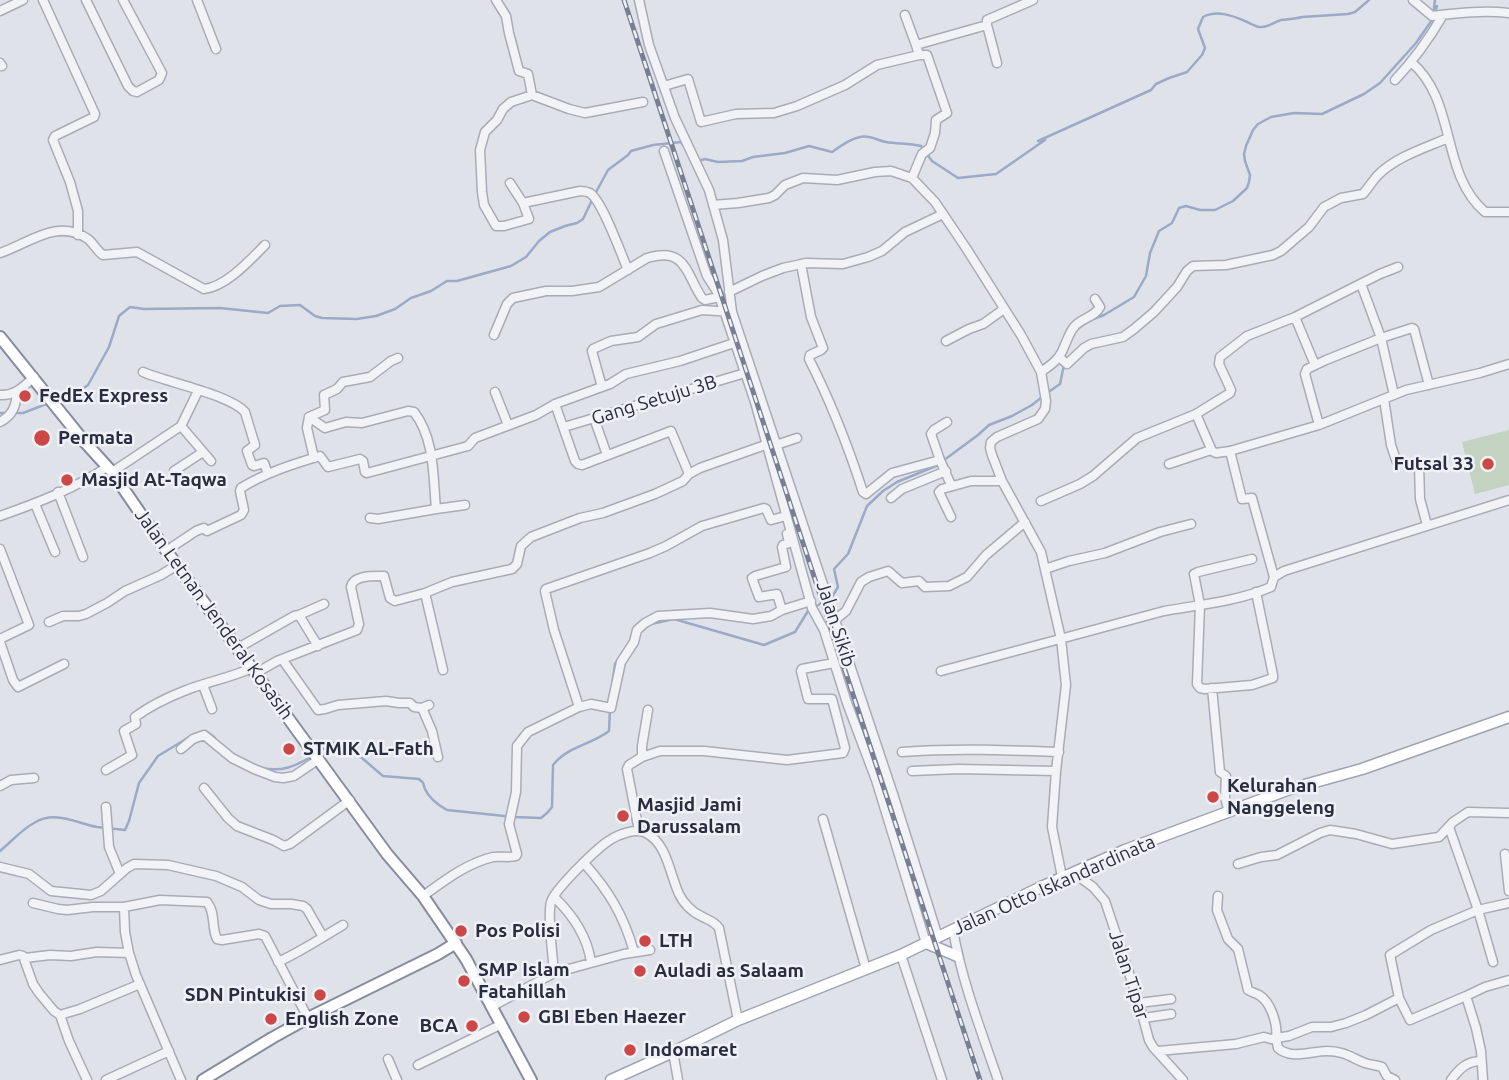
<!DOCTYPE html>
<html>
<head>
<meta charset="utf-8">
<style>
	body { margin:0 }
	canvas { display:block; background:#e0e2e9 }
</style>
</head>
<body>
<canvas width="1509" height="1080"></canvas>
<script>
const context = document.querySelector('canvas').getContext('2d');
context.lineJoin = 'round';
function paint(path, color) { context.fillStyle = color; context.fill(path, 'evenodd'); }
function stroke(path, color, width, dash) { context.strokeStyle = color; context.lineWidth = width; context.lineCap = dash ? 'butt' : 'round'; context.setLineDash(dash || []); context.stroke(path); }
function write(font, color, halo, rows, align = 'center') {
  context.font = font + ' Ubuntu,sans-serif'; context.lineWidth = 5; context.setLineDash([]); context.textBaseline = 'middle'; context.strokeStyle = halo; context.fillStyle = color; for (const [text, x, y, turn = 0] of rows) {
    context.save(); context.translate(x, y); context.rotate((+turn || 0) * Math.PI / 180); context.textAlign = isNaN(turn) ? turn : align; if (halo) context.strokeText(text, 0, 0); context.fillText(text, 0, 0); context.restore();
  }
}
paint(new Path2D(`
	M1509,430V485L1475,494L1462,442Z`), '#c3d2c1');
stroke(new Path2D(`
	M698,161L705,159L718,162L742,161L753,157L785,153L809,146L832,152C842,145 857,134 869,137C875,138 880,141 886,142C898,144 909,143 921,146L932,161L958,178L996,174L1045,140L1038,141L1151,90L1156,84L1169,78L1187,72L1202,55L1205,48L1198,29L1203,17C1217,10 1231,15 1245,21C1250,23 1255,27 1260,27C1268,28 1274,22 1281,20C1288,19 1295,19 1302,17L1348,14L1355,12L1369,0
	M595,194L608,170L628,155L631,151L653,145L681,142L685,148
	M1076,330L1088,321L1104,315L1134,297L1146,276L1150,253L1159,231L1172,223L1179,208L1186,206L1200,210H1215L1233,201L1247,188L1249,182L1250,175L1245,161L1244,154L1246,146L1253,130L1258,124L1271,117L1294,113L1322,114L1364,94L1380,83L1416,43L1432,20L1437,6L1434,9L1435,0
	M1047,393L1060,384L1064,365
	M56,401L75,394L88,385L109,347L119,316L130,307L144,309L220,308L268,313L280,306L300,305L315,316L322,318L357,319L376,316L395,309L411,298L431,291L447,281H457L511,266L526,257L539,241L550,232L565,226L577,223L583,219L592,200
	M0,413H23L49,403
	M651,624L674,619L764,645L795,632L808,611L832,597L838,587L834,569L848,554L867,506L883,491L897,482L936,466L978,435L989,425L1012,416L1032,405L1042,397
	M612,685L615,664L619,658
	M204,732L206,731L214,737L220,744
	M316,753L334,743L342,741L383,776L419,779C427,787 421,779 425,789C429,798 438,805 447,810L514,817L541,818L547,813L552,807L553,765C568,746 591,745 609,731L610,709
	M262,768C282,772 293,767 311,757
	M0,851C11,842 21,830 34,823C55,810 76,823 97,827C106,828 116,829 125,830L129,821L139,783L158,756L191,736`), '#9baac8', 2.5);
const minor = new Path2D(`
	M43,0L95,114L94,117L55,136L53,140L70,182L78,211V235
	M86,0L128,86L133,91L137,92L159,80L162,73L123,0
	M197,0L216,49
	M496,0L506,16L509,33L519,71L528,74L532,95
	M1413,0L1432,16C1458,13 1483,10 1509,13
	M0,11L23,0
	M905,15L916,45
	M987,25L997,63
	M1411,62C1457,100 1440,174 1485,212H1509
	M0,63L2,66
	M1395,80C1414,60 1429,39 1443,15
	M664,86L688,79L701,122L736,114L774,113L797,106L845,85L877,65L919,55L916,45L987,25V20L1033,0
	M664,151L707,276L718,293L755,402L812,608L824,630L847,703L876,780L926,943
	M912,178L922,154L930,148L935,133L936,120L947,113L927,55H919
	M510,183L523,203L529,219L504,226H496L484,205L482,192L480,150L485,132L497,120L503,109L511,102L532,95L569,109L585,113L643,102
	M523,203L580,191C585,191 586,191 590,193C603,202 621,254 628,270
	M713,205L738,203L769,198L775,195L785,185L803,178L837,180L875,172L891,171L912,178L935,202L966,248L1021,335L1041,372L1046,401L1045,409L1038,419L997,437L991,442L990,448L992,455L1002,481L1041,552L1061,639L1066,685L1056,771L1052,827L1062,877
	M0,253C30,243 57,218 88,239C94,244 97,251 103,255L137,252L204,289C226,287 250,260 265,245
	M801,264L811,317L823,348L821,350L810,355L809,359C831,402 848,446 863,492L866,494L892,473L940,460
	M1361,284L1381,338L1394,395
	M729,292L762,276L783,268L806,263L843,264L868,257L882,251L905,232L943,214
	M732,312L893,794L938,937
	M494,335L507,304L513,298L546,291H572L599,287L647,258C687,246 686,275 702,298L705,300L719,297
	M946,341L969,329L983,324L1004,309
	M1059,357L1067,364L1084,348L1091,344L1123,337L1134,329L1154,312L1177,287L1187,271L1193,266L1226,265L1273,255L1281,251L1309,227L1324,207L1341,198L1363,194C1368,188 1372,182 1377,176C1395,157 1425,148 1448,138
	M1315,365L1295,317L1380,274L1398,267
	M143,372C169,383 228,394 245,412L255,445L247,451L252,465L254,466L264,463L268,474
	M1041,372C1051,365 1060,359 1064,347C1067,341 1069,333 1074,327C1081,318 1095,317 1100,307L1095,299
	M602,387L592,351L593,349L611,341L638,337L656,324L702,310L732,312L723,240L709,190L675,118L649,45L639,0
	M495,392L508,425
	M0,395C15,396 23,387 34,377
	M1384,399L1391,445L1396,460
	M555,404L575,461L578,464L582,465L671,431L689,474
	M1196,414L1212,451L1216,453L1230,451L1319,425L1406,390L1480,373L1509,364
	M309,417L325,428L346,422L362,423L408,411L414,412C435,439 433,477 436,509L465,505
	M309,417L325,410L324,395L337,389L343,382L370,377L391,361L398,358
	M309,417L307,428L314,458
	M594,418L607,455
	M0,422C13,415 16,406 17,392
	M947,422L934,430L931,434L940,460L951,485
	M1319,425L1305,374L1307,369L1326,360L1381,338L1412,328L1414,329L1429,385
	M181,426L198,391
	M564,427L745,373
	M776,445L797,438
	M1230,451L1242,499L1252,498L1274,577
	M1169,464L1211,450
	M1419,464L1420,499L1427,525
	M174,471L203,452
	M112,472L181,426L211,461
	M58,492L83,557
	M891,498L902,489L946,471
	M1041,501L1080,484L1093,476L1137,438L1196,414L1230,393L1231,390L1219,364L1220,357L1247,336L1295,317
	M35,504L55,552
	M0,516C37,503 74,489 107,467
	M951,517L939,492L942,489L971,481H1002
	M370,518L378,519L436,509
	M0,549L29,625L0,639
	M166,551L196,531L204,528L207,531L241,515L244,510L240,491L241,488C265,473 293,464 320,456L328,467L360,459L363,461L365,472L367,473L468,446L475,438L536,415L555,404L610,384L626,374L680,361L734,343
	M1252,559L1198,572L1194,574L1200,605L1197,684L1200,688L1205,689L1252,685L1273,678V675L1256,592
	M1045,569L1069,561L1105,553L1160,532L1191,524
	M425,593L443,670
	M782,610L777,594L759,597L752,578L755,576L786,567L782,547L783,545L789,543L787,534
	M299,615L324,604
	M835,620L846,611L861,582L869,577L888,571L902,583L919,581L925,587L949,586L967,577L986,555L1025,522
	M49,622L63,616H79L86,614L107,603L125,591L161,575L177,565
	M0,642L13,680L18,687L64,664
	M238,648L294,616L299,615L318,646
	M282,659L318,710L325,709L338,705L386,701L399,703H410L414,707L422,708L429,705
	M941,671L1164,611C1198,605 1239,601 1271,587L1274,577L1284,571L1509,500
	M256,673L277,661L357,630L359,624L351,587C353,575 372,576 384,576L390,598L395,601L425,593L452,582L512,569L517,564L521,546L531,537L580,518L603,513L655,494L683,481L689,474L700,468L768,444
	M203,685L212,709
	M1212,688L1220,772L1226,776L1225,798L1229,812
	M579,707L591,704L611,708L621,662L634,642L637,630L645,623L658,616L710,613L753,619L771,616L782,610L811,601
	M422,708L432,731L438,757
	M181,749L193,739L204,735L232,758L254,769L275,777L283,778L294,776L319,759
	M902,752C954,748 1006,750 1059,752
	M642,757L660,751H704L787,760L843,753L845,748L832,699H808L801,671L802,669L834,663
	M106,770L132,755L124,731L136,724L135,717C150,706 166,698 184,691C206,682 230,678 252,668
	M912,771L958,769L1056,771
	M0,786L11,780L34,778
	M204,788L228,818L237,826L273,840L284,846L290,844L350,800
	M106,807L109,847L120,874
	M823,819L866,969
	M1449,827L1478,910L1493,962
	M639,831L627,769L629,765L642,757V746L648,710
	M1505,854L1509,891
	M584,863C609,891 624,916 634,952
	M1238,864L1261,857L1277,855L1320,833L1330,830L1356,834L1392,844L1439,837L1453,822L1468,812L1509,813
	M0,867L29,874L51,891L91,895L101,891L127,868L134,864L168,865L216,876L242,887L259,900L271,904H291L303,906L307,909L323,937
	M1074,873L1093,887L1105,901L1139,1003L1149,1040L1153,1047L1183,1080
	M423,896C444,881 467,863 493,857C501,856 509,858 516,856L517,854L509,824L516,792L517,746L528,732L579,707L554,630L545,591L546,589L650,553L666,546L702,526L764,508L766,509L771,520L786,516
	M1218,896L1217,910L1228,939L1238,949L1248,990C1251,992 1255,993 1259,995C1271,1002 1278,1025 1276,1038L1289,1036L1312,1027H1331L1346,1023L1366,1015L1399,998
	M554,897C573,915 587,935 591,962
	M33,903L58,909L67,910L93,907H124L160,900L207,902C216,913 211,927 217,939L222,940L259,934L265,936L308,1018
	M124,907L125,932L129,953L136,975L181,1080
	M953,930C962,982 981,1030 998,1080
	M901,955L942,1080
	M25,958L50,955L71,956L97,952L129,953
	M0,960L19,955L23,956L33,984L39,993L54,1011L60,1015L69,1041L87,1080
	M278,962C302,951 321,938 343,925
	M554,973L624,954L650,950
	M1466,996L1410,1020L1399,998L1390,955L1431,930L1478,910L1509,903
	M1139,1003L1171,999
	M493,1006L554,973C553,957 547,915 551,902C555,889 597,848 610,840C619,834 636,828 646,833C667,843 670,875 679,894C683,903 692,912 701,916C708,920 714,921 719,928L738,1020
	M60,1015L80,1009L140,984
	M1144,1018L1171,1014
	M1158,1051L1236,1044L1264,1037L1271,1039L1276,1038L1278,1048C1291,1060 1312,1051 1327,1051C1344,1051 1352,1058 1365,1063C1371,1065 1376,1065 1382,1067L1387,1076L1395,1080
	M673,1052L678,1080
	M388,1059L397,1080
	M418,1065L502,1024
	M106,1080L169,1051
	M1451,1080C1459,1069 1467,1061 1481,1061
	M1483,1080L1481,1051L1476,1028L1466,996L1485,987L1509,980`);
const major = new Path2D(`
	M926,943L957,956
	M611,1080L673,1052L738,1020L901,955L1041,887L1125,850L1290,789L1362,769L1509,717`);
const highway = new Path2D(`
	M0,337L82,439L112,472L160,542L387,854L423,896L466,959L531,1080
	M203,1080L272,1038L308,1018L438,954L456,943`);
stroke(minor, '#a9acb6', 11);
stroke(major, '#9fa4b4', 13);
stroke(highway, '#878d9f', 14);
stroke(minor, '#f2f3f7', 8);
stroke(major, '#fff', 10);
stroke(highway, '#fff', 10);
const rail = new Path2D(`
	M624,0L980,1080`);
stroke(rail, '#797f92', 5);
stroke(rail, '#eff1f6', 2.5, [8]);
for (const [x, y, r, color] of [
	[25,396,7,"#cc4847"],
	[42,438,9,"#cc4847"],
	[1488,464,7,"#cc4847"],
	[67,480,7,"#cc4847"],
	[289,749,7,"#cc4847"],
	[1213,797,7,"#cc4847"],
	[623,816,7,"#cc4847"],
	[461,931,7,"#cc4847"],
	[645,941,7,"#cc4847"],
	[640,971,7,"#cc4847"],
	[464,981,7,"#cc4847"],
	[320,995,7,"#cc4847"],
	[524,1017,7,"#cc4847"],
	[271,1019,7,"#cc4847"],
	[472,1026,7,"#cc4847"],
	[630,1050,7,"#cc4847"]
]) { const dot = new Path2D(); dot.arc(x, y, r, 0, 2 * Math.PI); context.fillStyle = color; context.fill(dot); stroke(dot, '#eff1f6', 2.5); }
write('bold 19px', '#292d40', '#eff1f6', [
	["FedEx Express",39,396],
	["Permata",58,438],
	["Futsal 33",1474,464,"right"],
	["Masjid At-Taqwa",81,480],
	["STMIK AL-Fath",303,749],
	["Kelurahan",1227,786],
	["Nanggeleng",1227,808],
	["Masjid Jami",637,805],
	["Darussalam",637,827],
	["Pos Polisi",475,931],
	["LTH",659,941],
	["SMP Islam",478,970],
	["Fatahillah",478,992],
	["Auladi as Salaam",654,971],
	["SDN Pintukisi",306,995,"right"],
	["GBI Eben Haezer",538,1017],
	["English Zone",285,1019],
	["BCA",458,1026,"right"],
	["Indomaret",644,1050]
], 'left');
write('19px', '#292d40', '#eff1f6', [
	["Gang Setuju 3B",654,400,-17],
	["Jalan Letnan Jenderal Kosasih",214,614,54],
	["Jalan Sikib",836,624,72],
	["Jalan Otto Iskandardinata",1054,885,-24],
	["Jalan Tipar",1129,975,72]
]);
</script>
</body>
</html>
